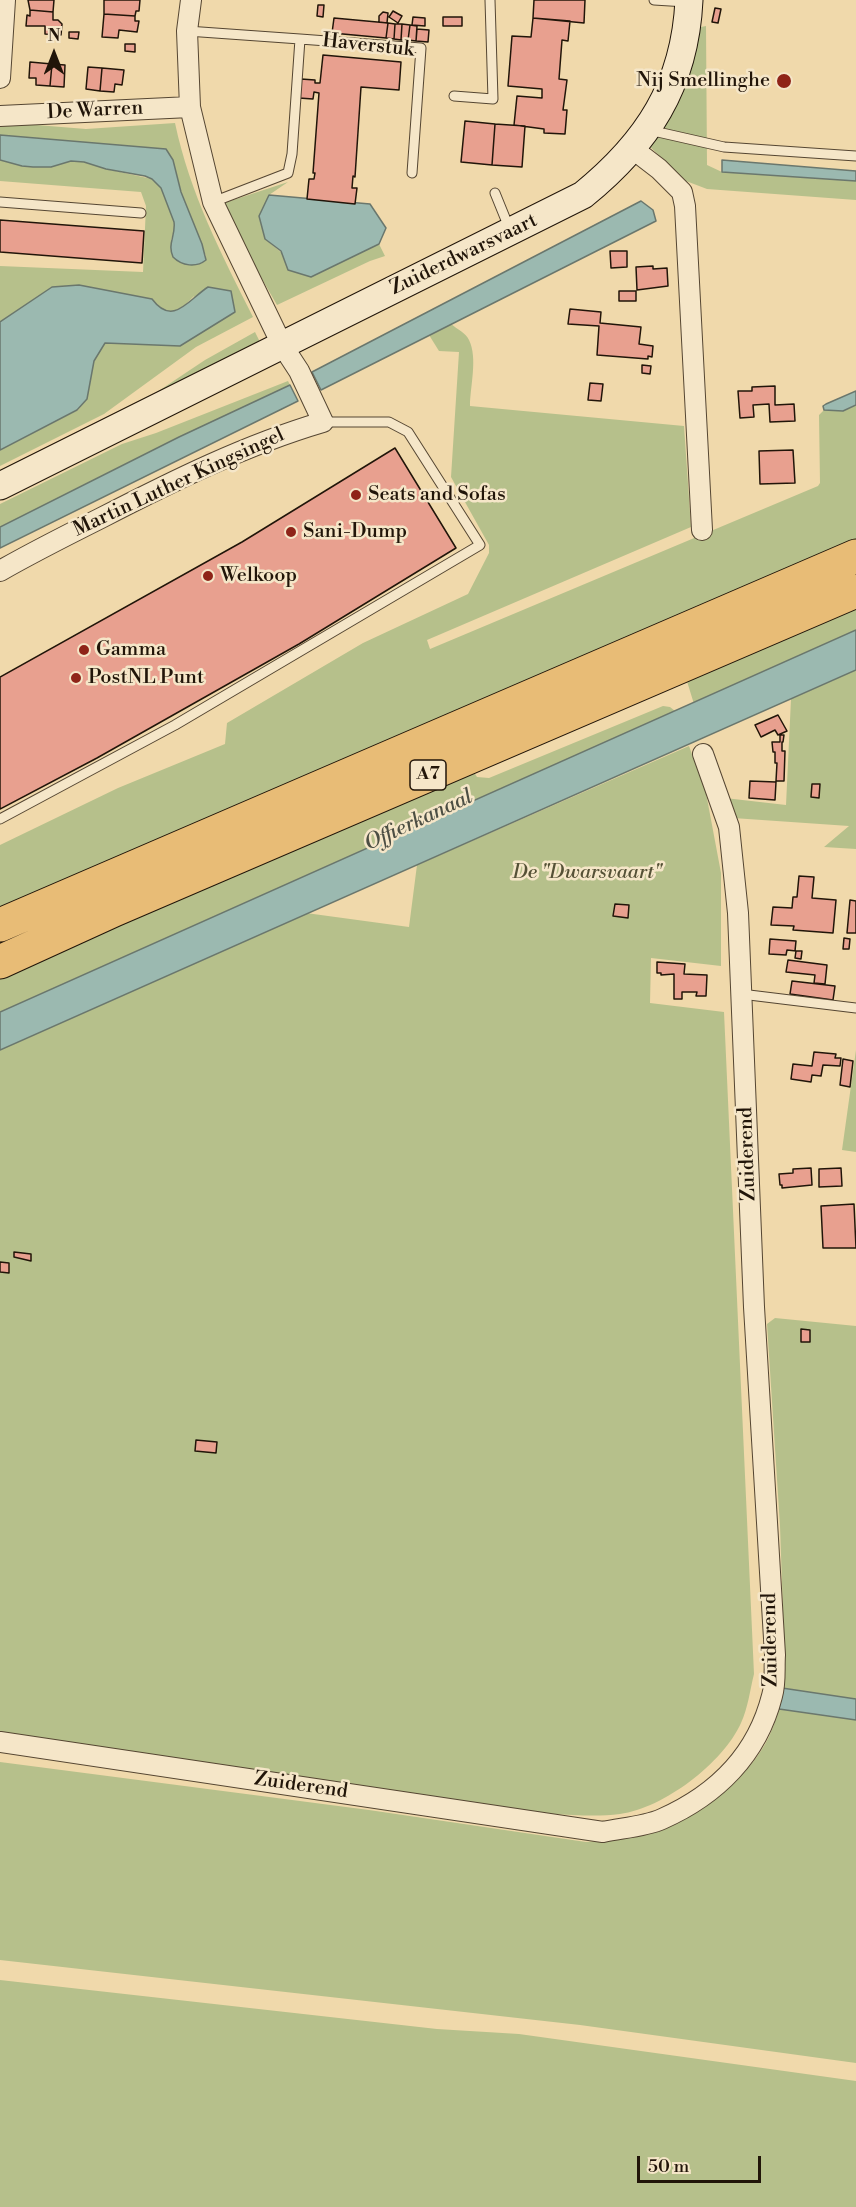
<!DOCTYPE html>
<html>
<head>
<meta charset="utf-8">
<style>
	body { margin:0 }
	#map { position:relative; width:856px; height:2207px; overflow:hidden; background:#f0d9ab; font-family:"Libre Bodoni",serif }
	canvas { display:block }
	.north { position:absolute; left:24px; top:24px; width:60px; height:60px; -webkit-text-stroke:4px #f5e6c8; paint-order:stroke; rotate:0deg; font-size:16px; font-weight:700; line-height:24px; text-align:center; color:#211509 }
	.north::after { content:''; display:block; margin:auto; width:21px; height:27px; background:#211509; clip-path:polygon(50% 0,100% 100%,50% 72%,0 100%) }
	.scale { position:absolute; left:637px; top:2156px; width:124px; height:27px; box-sizing:border-box; border:3px solid #211509; border-top:0; padding-left:8px; font-size:18px; line-height:21px; white-space:nowrap; color:#211509; -webkit-text-stroke:4px #f5e6c8; paint-order:stroke }
</style>
</head>
<body>
<div id="map">
<canvas width="856" height="2207"></canvas>
<div class="north">N</div>
<div class="scale">50 m</div>
</div>
<script>
const context = document.querySelector('canvas').getContext('2d');
context.lineJoin = 'round';
function paint(path, color) { context.fillStyle = color; context.fill(path, 'evenodd'); }
function stroke(path, color, width, dash) { context.strokeStyle = color; context.lineWidth = width; context.lineCap = dash ? 'butt' : 'round'; context.setLineDash(dash || []); context.stroke(path); }
function write(font, color, halo, rows, align = 'center') {
  context.font = font + ' "Libre Bodoni",serif'; context.lineWidth = 5; context.setLineDash([]); context.textBaseline = 'middle'; context.strokeStyle = halo; context.fillStyle = color; for (const [text, x, y, turn = 0] of rows) {
    context.save(); context.translate(x, y); context.rotate((+turn || 0) * Math.PI / 180); context.textAlign = isNaN(turn) ? turn : align; if (halo) context.strokeText(text, 0, 0); context.fillText(text, 0, 0); context.restore();
  }
}
paint(new Path2D(`
	M706,26L707,165L722,172L856,181V200L707,189L686,181L647,144L696,28Z
	M0,122L86,129L175,123C190,194 221,253 253,317L196,347L104,414L0,466V450L78,410L87,399L94,361L105,343L180,346L194,296C179,312 167,319 152,299L79,285L52,287L0,322V266L143,272L146,206L141,192L0,181V160L22,166L71,161L84,162L106,169L152,179L161,188L174,222L175,228L171,240L185,264H200L206,260V256L181,192L173,160L166,149L0,135Z
	M288,182L269,195L265,239L311,277L379,244L385,256L370,261L277,305L255,267L224,203Z
	M451,324C457,329 466,333 469,340C478,358 470,387 470,406L684,426L691,527L427,640L430,649L818,486L820,483L819,415L824,410L843,411L856,405V539L0,907V845L118,788L225,744L227,723L363,643L468,594L489,553V545L451,477L459,352L439,351L429,335Z
	M255,332L262,346L139,404L205,360Z
	M288,381L290,385L276,392L179,437L0,527V504L122,444L156,433Z
	M856,605V630L694,704L686,678Z
	M856,670V849L824,847L849,826L733,818L725,798L786,805L791,699Z
	M663,706L670,707L675,711L0,1012V977L472,769L477,777L489,778Z
	M689,746L706,793L721,873V966L651,958L650,1003L724,1012L754,1674C750,1690 748,1708 741,1723C723,1763 664,1808 620,1814C598,1817 574,1815 552,1814L157,1758L0,1738V1050L306,913L409,927L417,865Z
	M856,1050V1152L842,1150Z
	M775,1318L856,1326V1699L782,1688L785,1670L780,1526L767,1324Z
	M779,1709L856,1720V2063L580,2025L0,1960V1762L369,1810L586,1842C609,1840 633,1839 654,1831C666,1826 676,1818 687,1813C733,1787 765,1762 779,1709Z
	M0,1980L437,2029L519,2034L856,2081V2207H0Z`), '#b6c08b');
const water = new Path2D(`
	M0,135L166,149L173,160L181,192L202,244L206,260C196,268 182,266 173,257C167,244 176,235 174,222L161,188L152,179L145,176L106,169L84,162L71,161L51,167H33L22,166L0,160Z
	M722,160L856,171V181L722,172Z
	M269,195L370,204L386,228L379,244L311,277L288,270L281,251L265,239L259,216Z
	M641,201L653,210L656,221L321,390L312,372Z
	M79,285L152,299C173,327 188,300 208,287L231,291L235,312L180,346L105,343L94,361L87,399L77,410L0,450V322L52,287Z
	M290,385L298,401L0,548V527L179,437Z
	M856,391V405L843,411L824,410L823,406L826,404Z
	M856,630V670L0,1050V1012Z
	M782,1688L856,1699V1720L779,1709Z`);
paint(water, '#9bb9b0');
stroke(water, '#6a776d', 1.5);
const building = new Path2D(`
	M28,0H54L53,12L30,10Z
	M104,0H140L139,11H136L135,16L104,14Z
	M534,0H585L584,23L533,18Z
	M318,5H324L323,17L317,16Z
	M715,8L721,9L718,23L712,22Z
	M30,10L53,12V20H58L62,24L61,35L45,34V26H26L27,15L30,16Z
	M393,11L402,16L398,23L389,17Z
	M383,12L388,13L387,23L379,22V16Z
	M104,14L135,16V21H139L137,32L119,30L118,38L102,37Z
	M413,17L425,18V26L412,25Z
	M443,17H462V26H443Z
	M334,18L388,23L386,38L332,33Z
	M533,18L570,21L568,41L562,40L559,79L567,80L563,110H567L565,134L544,133V129L514,125L517,96L542,98V89L508,86L512,36L531,37Z
	M388,23L395,24L394,39L386,38Z
	M395,24H402L401,40L394,39Z
	M402,24L410,25L408,40H401Z
	M410,25L417,26L416,41L408,40Z
	M417,29L429,30L428,42L416,41Z
	M69,32H79L78,39L69,38Z
	M125,44H135V52L125,51Z
	M323,55L401,62L399,90L361,87L355,177L353,176L352,188H357L355,204L307,199L309,179H314L315,173H313L319,93L314,92L313,99L299,98L301,79L315,80V83H320Z
	M30,62L52,64L50,86L36,85V78H29Z
	M52,64L65,65L64,87L50,86Z
	M88,67L102,68L100,91L86,89Z
	M102,68L124,70L122,85L115,84L114,92L100,91Z
	M465,121L495,124L492,165L461,162Z
	M495,124L525,126L522,167L492,165Z
	M0,220L144,231L142,263L0,252Z
	M610,251H627V267L611,268Z
	M653,266V269L667,268L668,286L637,290L636,267Z
	M619,291H636V301H619Z
	M570,309L601,312L600,323L641,327L639,344L653,346L652,357L648,356V359L597,355L599,326L568,324Z
	M642,365L651,366L650,374L642,373Z
	M590,383L603,384L601,401L588,400Z
	M775,386V405L794,404L795,421L770,422L769,404L753,405L754,417L740,418L738,391H752V387Z
	M395,448L456,548L299,644L97,758L0,809V677L242,542Z
	M793,450L795,483L760,484L759,451Z
	M778,715L787,731L778,735L775,730L761,737L755,725Z
	M780,735H784L783,742H782V751H785L784,781H776L777,763H775V752H773L772,742H780Z
	M750,781L776,782L775,800L749,798Z
	M812,784H820L819,798L811,797Z
	M799,876L814,877L812,898L836,900L833,933L793,930L794,926L771,925L773,907L792,908L793,897H797Z
	M850,900L856,901V933H847Z
	M615,904L629,905L628,918L613,916Z
	M844,938L850,939L849,949H843Z
	M770,939L796,941L795,951H802L801,959L795,958L796,951L787,950L786,955L769,954Z
	M788,960L827,965L825,984L814,983L815,975L786,972Z
	M657,962L685,964L684,974L707,975L706,996H696L697,992H682V999H674V974L661,975V973H657Z
	M792,981L835,986L833,1000L790,994Z
	M814,1052L836,1054L835,1058H841L840,1066L823,1065L821,1076L812,1075L811,1082L791,1079L793,1064L812,1066Z
	M843,1059L853,1061L850,1087L840,1085Z
	M811,1168L812,1185L782,1188V1185H780L779,1174L793,1173V1169Z
	M841,1168L842,1186L819,1187V1169Z
	M854,1204L856,1248H823L821,1206Z
	M14,1252L31,1254V1261L14,1257Z
	M0,1262L9,1263V1273L0,1272Z
	M801,1329L810,1330V1342H801Z
	M196,1440L217,1442L216,1453L195,1451Z`);
paint(building, '#e8a08f');
stroke(building, '#211509', 1.5);
const lane = new Path2D(`
	M654,0L686,2
	M187,31L300,39L292,154L288,173L213,202
	M300,39L421,48L412,173
	M454,96L493,99L490,0
	M649,130L724,147L856,156
	M495,193L510,230
	M0,202L141,213
	M0,819L175,725L480,545L408,432L389,422H323
	M741,994L856,1008`);
const street = new Path2D(`
	M0,78L5,0
	M0,116L190,107
	M633,149L659,169L682,192L685,206L702,530
	M0,571C33,552 67,535 101,518C173,481 245,445 323,422L299,371L282,345L213,202L190,107L187,31L191,0
	M0,1742L603,1832C621,1828 644,1827 662,1819C716,1795 757,1755 772,1696C776,1683 774,1668 775,1655L754,1307L738,913L729,827L703,754`);
const secondary = new Path2D(`
	M0,486L583,195C647,143 685,86 689,0`);
const highway = new Path2D(`
	M0,925L856,556
	M0,962L114,910L856,591`);
stroke(lane, '#554632', 11);
stroke(street, '#554632', 22);
stroke(secondary, '#211509', 29);
stroke(highway, '#211509', 35);
stroke(lane, '#f5e6c8', 9);
stroke(street, '#f5e6c8', 20);
stroke(secondary, '#f5e6c8', 27);
stroke(highway, '#e8bc76', 33);
for (const [x, y, r, color] of [
	[784,81,8,"#8f2418"],
	[356,495,6,"#8f2418"],
	[291,532,6,"#8f2418"],
	[208,576,6,"#8f2418"],
	[84,650,6,"#8f2418"],
	[76,678,6,"#8f2418"]
]) { const dot = new Path2D(); dot.arc(x, y, r, 0, 2 * Math.PI); context.fillStyle = color; context.fill(dot); stroke(dot, '#f5e6c8', 2); }
for (const [x, y, w] of [
	[428,775,36]
]) { const box = new Path2D(); box.roundRect(x - w / 2, y - 15, w, 30, 4.5); context.fillStyle = '#f5e6c8'; context.fill(box); stroke(box, '#211509', 1.5); }
write('bold 18px', '#211509', null, [
	["A7",428,775]
]);
write('20px', '#211509', '#f5e6c8', [
	["Haverstuk",368,46,6],
	["De Warren",95,111,-3],
	["Zuiderdwarsvaart",464,255,-26],
	["Martin Luther Kingsingel",179,483,-25],
	["Zuiderend",748,1154,-92],
	["Zuiderend",771,1640,-91],
	["Zuiderend",301,1786,8]
]);
write('20px', '#211509', '#f5e6c8', [
	["Nij Smellinghe",770,81,"right"],
	["Seats and Sofas",368,495],
	["Sani-Dump",303,532],
	["Welkoop",220,576],
	["Gamma",96,650],
	["PostNL Punt",88,678]
], 'left');
write('italic 20px', '#555136', '#f5e6c8', [
	["De \"Dwarsvaart\"",587,873]
]);
write('italic 21px', '#4c4e43', '#f5e6c8', [
	["Offierkanaal",419,821,-25]
]);
</script>
</body>
</html>
